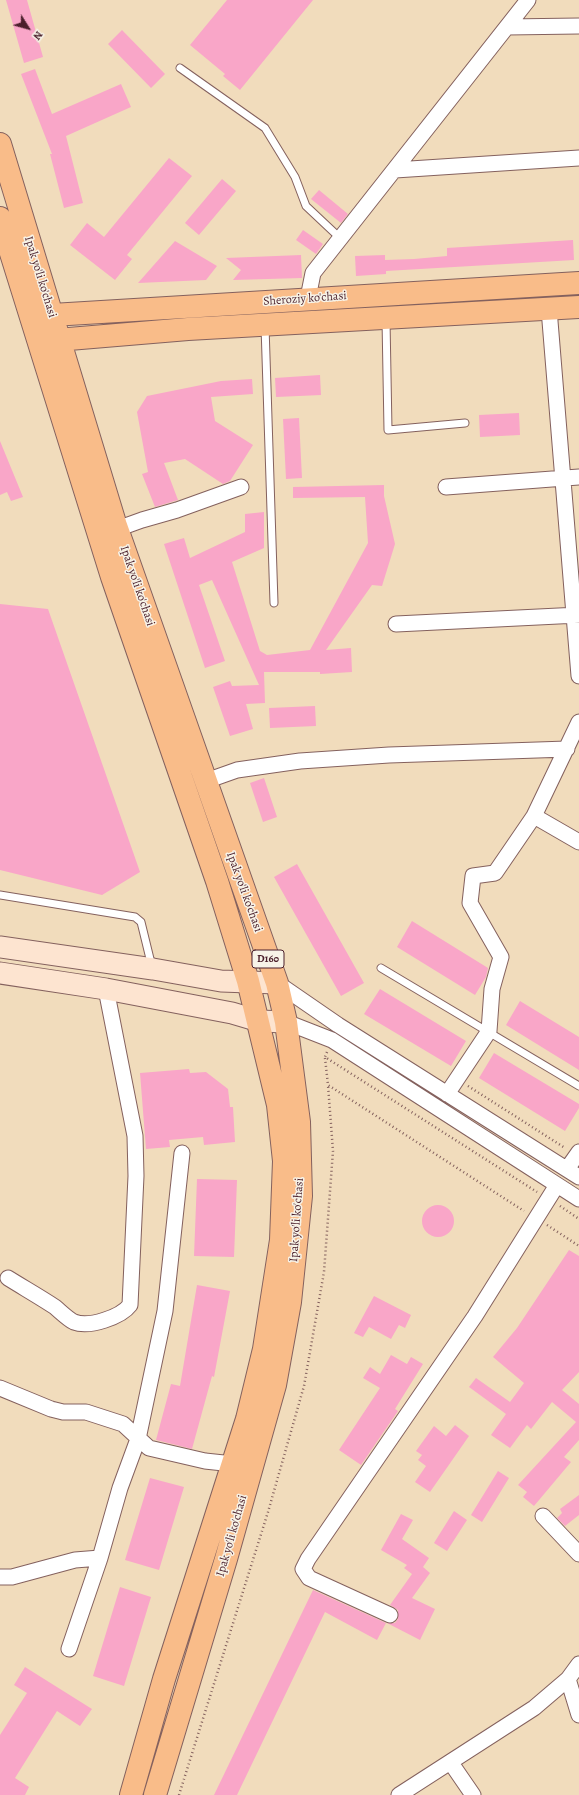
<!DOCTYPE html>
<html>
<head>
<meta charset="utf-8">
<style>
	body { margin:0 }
	#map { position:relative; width:579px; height:1795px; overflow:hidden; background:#f1dcbc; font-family:Alegreya,serif }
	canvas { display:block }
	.north { position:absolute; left:8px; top:8px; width:40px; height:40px; -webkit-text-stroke:3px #f7f3e8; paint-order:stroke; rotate:127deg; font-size:11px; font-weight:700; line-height:16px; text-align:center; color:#4a1f2b }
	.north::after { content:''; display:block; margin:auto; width:14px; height:18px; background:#4a1f2b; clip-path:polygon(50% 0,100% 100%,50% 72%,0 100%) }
</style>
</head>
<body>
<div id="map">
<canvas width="579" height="1795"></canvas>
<div class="north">N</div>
</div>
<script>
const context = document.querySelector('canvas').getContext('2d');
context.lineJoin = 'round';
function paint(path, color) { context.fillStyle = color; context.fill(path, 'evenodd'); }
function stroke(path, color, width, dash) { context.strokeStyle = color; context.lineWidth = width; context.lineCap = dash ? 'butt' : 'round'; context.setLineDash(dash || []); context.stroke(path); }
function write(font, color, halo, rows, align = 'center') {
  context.font = font + ' Alegreya,serif'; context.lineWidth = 3; context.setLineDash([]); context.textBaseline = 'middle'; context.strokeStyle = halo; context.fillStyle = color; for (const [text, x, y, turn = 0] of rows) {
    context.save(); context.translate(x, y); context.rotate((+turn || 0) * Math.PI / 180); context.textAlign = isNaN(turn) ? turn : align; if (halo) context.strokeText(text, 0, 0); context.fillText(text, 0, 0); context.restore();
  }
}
paint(new Path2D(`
	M6,0H27L43,57L24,63Z
	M227,0H313L240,90L223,76L225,74L190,45Z
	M122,30L165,74L151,88L108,44Z
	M35,69L52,114L121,84L131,107L66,136L83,203L64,208L50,154H52L21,74Z
	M169,158L192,176L127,255L132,259L115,280L70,245L87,223L104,237Z
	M222,179L236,191L199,235L185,223Z
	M319,190L348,214L341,223L311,199Z
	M303,230L323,244L316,254L296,240Z
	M573,240L574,260L386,271V274L356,276L355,256L385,255V260L414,259L447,256V248Z
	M175,241L217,266L206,280L138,283Z
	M301,255L302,278L233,280L241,270L226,258Z
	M320,375L321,395L276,397L275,378Z
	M252,379L253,394L211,397L215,421L253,445L230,481L223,484L185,459L164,463L178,500L155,507L142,474L148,472L137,412L147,396L221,381Z
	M519,413L520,435L480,437L479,415Z
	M299,418L302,478L286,479L283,419Z
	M0,441L23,497L11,501L7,492L0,495Z
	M384,485V496L395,544L382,586L372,585L326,650L351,648L352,672L320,674V672H264L265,703L246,704L253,729L230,736L213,687L230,681L232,686L259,685L212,580L199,585L225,661L205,668L164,544L184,538L190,558L245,532V514L264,512V548L232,562L260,651L267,655L310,650L368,543L365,497L293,498V487Z
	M0,604L48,609L140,872L102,895L0,870Z
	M315,706L316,726L270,728L269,708Z
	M264,778L277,817L263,822L250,783Z
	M297,864L364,983L341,996L274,877Z
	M412,921L488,968L486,977L475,995L397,947Z
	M380,989L466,1041L451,1066L364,1014Z
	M520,1001L579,1037V1070L506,1025Z
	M494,1053L579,1104V1108L565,1131L479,1078Z
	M189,1069L190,1073L206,1072L228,1089L230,1107H233L235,1142L204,1145L203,1137L169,1140L170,1147L146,1149L140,1073Z
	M197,1179L237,1180L234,1257L194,1256Z
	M422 1221a16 16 0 1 1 32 0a16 16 0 1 1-32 0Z
	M569,1250L579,1256V1372L562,1390L579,1404V1440L564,1457L571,1462L534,1506L523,1497L527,1492L518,1485L576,1422L552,1402L531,1429L527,1425L510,1448L491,1435L506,1414L469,1387L476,1378L510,1402L524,1383L493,1357L517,1328Z
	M197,1285L230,1291L214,1377L212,1376L192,1449L156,1440L171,1384L180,1386Z
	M374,1296L411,1315L405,1328L399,1325L391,1339L369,1327L363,1337L354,1333Z
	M391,1355L407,1364L411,1357L423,1364L395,1409L398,1411L361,1465L339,1450L380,1388L363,1378L370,1367L380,1374Z
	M455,1425L469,1436L430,1492L415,1482L426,1466L418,1460L422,1455L416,1451L434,1426L446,1436Z
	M498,1471L509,1478L482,1522L471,1515Z
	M150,1478L184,1487L159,1570L125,1560Z
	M579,1495V1515L565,1526L557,1518L562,1513L560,1509Z
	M454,1511L467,1520L447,1551L434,1543Z
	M401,1514L413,1520L402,1539L429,1558L423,1567L430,1573L412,1598L435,1609L420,1640L387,1623H395L398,1619V1610L390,1605L412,1574L404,1568L407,1565L381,1550Z
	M120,1587L151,1597L124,1686L93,1676Z
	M313,1590L386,1623L377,1640L325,1612L237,1795H214Z
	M25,1667L92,1709L80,1726L57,1711L15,1778L29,1787L25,1795H0V1735L27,1693L14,1685Z`), '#f9a6c8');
const service = new Path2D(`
	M180,68L265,128L295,177L306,206L340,238
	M386,320L388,430L465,423
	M265,326L274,603
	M0,895L135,917L141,922L152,967
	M381,968L579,1086`);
const minor = new Path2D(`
	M507,27L579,26
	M395,170L579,158
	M308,298L313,273L528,0
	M549,309L579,676
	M446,487L579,477
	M117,529L142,520L177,510L241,487
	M396,624L579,615
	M206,781L237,770L300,761L389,755L567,749
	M534,816L579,842
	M277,983L338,1025L579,1177
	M286,1022L332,1040L579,1199
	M447,1094L489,1031L492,989L501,957L470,903L473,876L495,873L534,816L579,722
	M567,1169L579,1152
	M8,1278C24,1288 40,1297 55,1307C61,1312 68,1319 74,1322C89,1328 121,1317 130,1305L136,1176L135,1136L106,989
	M0,1388L51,1409L63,1412H86L123,1424L149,1448L205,1461L233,1464
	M543,1516L579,1554
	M0,1577H12L75,1560L100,1558
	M390,1615L309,1578L303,1569L308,1559L475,1316L557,1185
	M69,1649L100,1558L120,1488L138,1439L165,1311L182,1153
	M568,1679L579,1715
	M451,1763L473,1795
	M399,1795L534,1708L568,1679L579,1664`);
const secondary = new Path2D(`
	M0,947L153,969L221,981L277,983
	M0,973L106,989L232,1013L259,1021L286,1022`);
const primary = new Path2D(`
	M0,144L115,523L277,983L286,1022L299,1122L301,1196L290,1302L275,1385L226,1559L155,1795
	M0,218L112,577L217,881L248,981L278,1105L284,1161L281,1240L264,1349L247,1419L164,1679L131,1795
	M37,318L52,315L579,283
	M45,341L188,329L579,307`);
stroke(service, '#84615e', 9);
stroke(minor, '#84615e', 17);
stroke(secondary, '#84615e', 23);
stroke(primary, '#84615e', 24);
stroke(new Path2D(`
	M327,1052L325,1057L537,1192
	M325,1058L328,1085L524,1211
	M468,1086L565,1148
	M560,1206L579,1219
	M547,1225L579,1246
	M179,1795L268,1512L304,1386L324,1272L333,1151L328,1085`), '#84615e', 2.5, [1, 3]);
stroke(service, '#fff', 7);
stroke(minor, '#fff', 15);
stroke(secondary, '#fde4d0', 21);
stroke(primary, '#f9bc89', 22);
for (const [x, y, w] of [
	[268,959,32]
]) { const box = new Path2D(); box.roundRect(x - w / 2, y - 9, w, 18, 3); context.fillStyle = '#f7f3e8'; context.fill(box); stroke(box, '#4a1f2b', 1); }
write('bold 11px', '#4a1f2b', null, [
	["D160",268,959]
]);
write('12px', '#4a1f2b', '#f7f3e8', [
	["Ipak yo'li ko'chasi",40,277,73],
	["Sheroziy ko'chasi",305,299,-4],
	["Ipak yo'li ko'chasi",137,586,71],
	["Ipak yo'li ko'chasi",244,892,70],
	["Ipak yo'li ko'chasi",297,1220,-86],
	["Ipak yo'li ko'chasi",232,1536,-74]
]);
</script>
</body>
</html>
